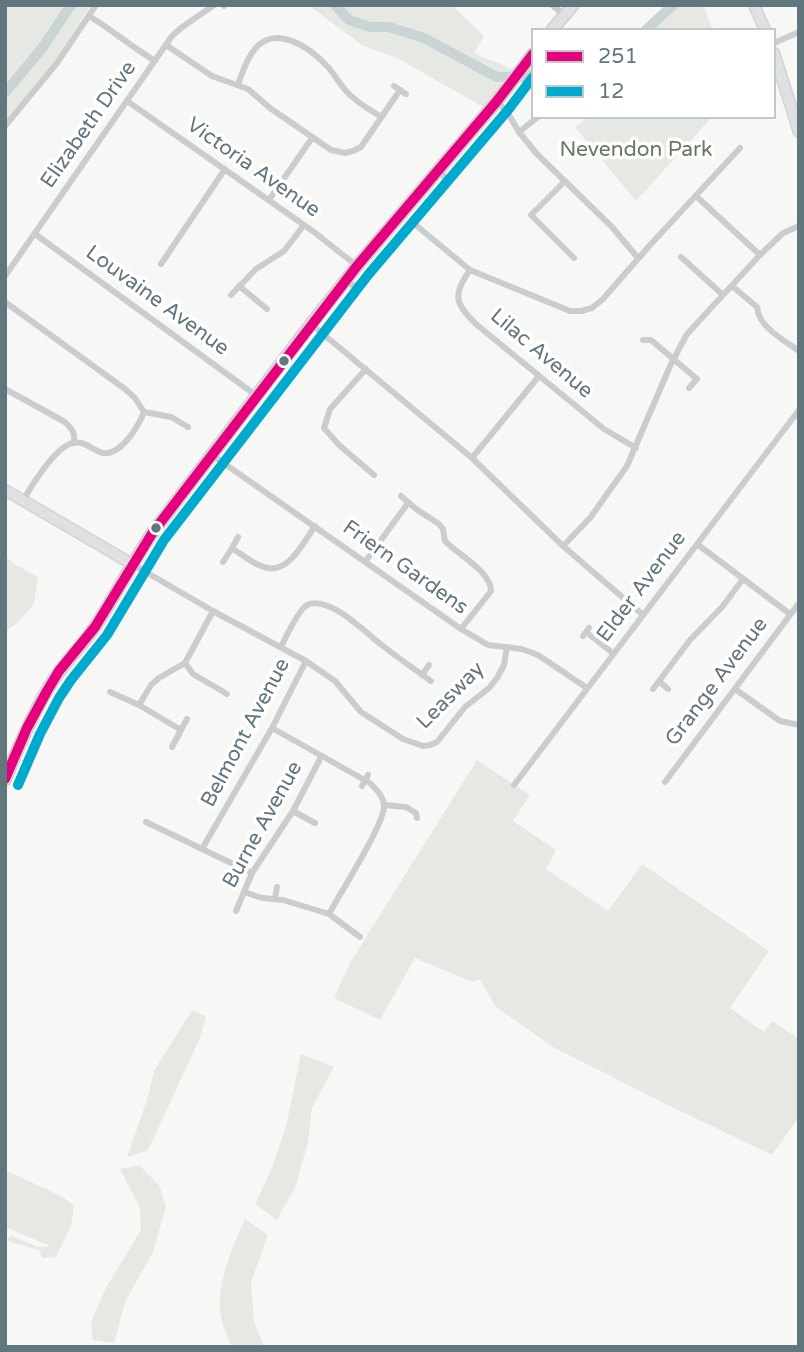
<!DOCTYPE html>
<html>
<head>
<meta charset="utf-8">
<style>
	body { margin:0 }
	#map { position:relative; width:804px; height:1352px; overflow:hidden; background:#f7f7f6; font-family:"Varela Round",sans-serif }
	canvas { display:block }
	.frame { position:absolute; inset:0; border:7px solid #627680; pointer-events:none }
	.legend { position:absolute; left:531px; top:28px; width:245px; height:91px; box-sizing:border-box; background:#fff; border:2px solid #c0c8cc; margin:0; padding:9px 12px; list-style:none; font-size:21px; color:#627680 }
	.legend li { display:flex; align-items:center; gap:14px; height:35px }
	.legend b { width:35px; border:2px solid #c0c8cc }
</style>
</head>
<body>
<div id="map">
<canvas width="804" height="1352"></canvas>
<div class="frame"></div>
<ul class="legend">
<li><b style="height:9px;background:#e5007d"></b>251</li>
<li><b style="height:9px;background:#00a9ce"></b>12</li>
</ul>
</div>
<script>
const context = document.querySelector('canvas').getContext('2d');
context.lineJoin = 'round';
function paint(path, color) { context.fillStyle = color; context.fill(path, 'evenodd'); }
function stroke(path, color, width, dash) { context.strokeStyle = color; context.lineWidth = width; context.lineCap = dash ? 'butt' : 'round'; context.setLineDash(dash || []); context.stroke(path); }
function write(font, color, halo, rows, align = 'center') {
  context.font = font + ' "Varela Round",sans-serif'; context.lineWidth = 7; context.setLineDash([]); context.textBaseline = 'middle'; context.strokeStyle = halo; context.fillStyle = color; for (const [text, x, y, turn = 0] of rows) {
    context.save(); context.translate(x, y); context.rotate((+turn || 0) * Math.PI / 180); context.textAlign = isNaN(turn) ? turn : align; if (halo) context.strokeText(text, 0, 0); context.fillText(text, 0, 0); context.restore();
  }
}
paint(new Path2D(`
	M5,5H91L54,62L5,121Z
	M308,5H452L484,36L474,53L519,72L489,110L395,57L363,46Z
	M676,5H703L713,30H648Z
	M588,117H712L636,201L575,127Z
	M5,556L16,565L38,577L34,604L18,622L5,632Z
	M477,760L530,795L513,821L556,850L546,869L608,911L642,864L769,951L730,1008L764,1032L772,1021L799,1039V1117L772,1155L668,1105L553,1047L495,1006L480,979L473,982L415,958L380,1020L334,998L350,963Z
	M192,1010L206,1017L200,1038L148,1150L127,1157L147,1100L154,1071Z
	M301,1054L334,1067L312,1108L308,1142L296,1185L277,1220L255,1204L271,1170L286,1127Z
	M139,1165L159,1185L166,1207L153,1252L125,1302L114,1343L93,1340L91,1322L107,1286L141,1230L140,1208L120,1169Z
	M5,1170L61,1196L74,1205L71,1226L56,1257L42,1258L39,1250L7,1241L10,1235L38,1247L50,1246L5,1227Z
	M245,1219L268,1235L251,1282L254,1321L264,1347H232C227,1336 221,1322 220,1310C218,1280 233,1246 245,1219Z`), '#e6e9e3');
stroke(new Path2D(`
	M335,5L349,20L370,27H389L424,38L497,77C511,75 521,81 533,74
	M646,30L673,5
	M5,93L43,47L71,5`), '#cad4d5', 10);
const secondary = new Path2D(`
	M754,5L765,30
	M774,53L799,132
	M5,490L132,564`);
const primary = new Path2D(`
	M552,30L573,5
	M5,780C19,745 34,710 54,679C68,658 87,641 100,619C118,590 134,560 153,532L311,324L357,266L497,101L533,54`);
stroke(secondary, '#d2d4d4', 13);
stroke(primary, '#d3d4d4', 14);
stroke(new Path2D(`
	M223,5L224,6
	M552,5L564,15
	M89,16C112,30 132,47 155,61
	M774,43L799,32
	M166,45L212,76L248,89L270,108L331,150L345,153L353,151L361,147L400,90
	M238,84C243,72 246,59 255,49C275,24 309,47 326,65C335,74 340,86 350,95C359,104 371,110 381,117
	M394,86L406,94
	M127,101L314,232L357,266
	M497,101L509,115L519,132L536,153L612,227L638,258
	M5,126L57,63L96,5
	M519,132L538,117
	M565,181L531,215L574,258
	M696,196L760,255
	M269,200L312,138
	M412,222L470,270L570,311H581L592,308L603,299L651,244L740,148
	M35,234L257,396
	M681,257L723,295
	M161,264L225,169
	M470,270C452,295 455,304 477,325L604,429L636,448
	M5,276L172,36L181,28L214,5
	M345,281L354,286L362,282L443,184L446,179L439,169
	M239,286L267,309
	M732,286L757,307C759,328 783,339 799,351
	M231,295L256,269L284,251L304,225
	M5,302L125,389L135,398L144,412
	M311,324L472,458L563,546L643,615
	M643,340H651L697,379L689,388
	M366,369L330,409L324,428L339,445L374,475
	M5,389L65,422C72,429 75,432 74,442
	M144,412L171,417L188,427
	M212,455L461,629L488,645L522,649L538,655L587,688
	M472,458L539,376
	M401,496L416,509L439,524L443,529L445,541C458,555 491,571 491,591L461,629
	M23,501C31,486 56,446 73,443C85,440 93,451 103,453C121,456 139,425 144,412
	M697,544L790,614
	M563,546L590,518L627,466L671,364L687,334L760,255L783,233L799,226
	M232,548L238,537
	M223,562L232,548C241,554 251,562 261,566C287,578 303,543 315,526
	M365,562L408,503
	M132,564L213,611L306,661L272,728L202,849
	M586,632L614,654
	M583,636L589,628
	M281,647C286,637 298,610 307,605C328,595 363,630 378,642C395,656 413,668 431,681
	M306,661L335,681L361,712L403,739L423,746L430,745L437,742L465,707L489,688L497,678L504,665L507,647
	M185,663L193,674L227,694
	M422,675L429,665
	M659,681L668,689
	M653,689L690,640L722,607L743,579
	M735,689L780,721L799,725
	M110,692L139,705L181,730L187,719
	M139,705L151,685L159,678L185,663L213,611
	M272,728L370,783C376,789 384,797 384,806C385,823 339,895 329,914
	M172,747L181,730
	M665,782L799,603
	M514,785L799,410
	M362,786L368,775
	M385,805L406,807L416,813L417,818
	M293,811L315,823
	M146,822L252,873
	M244,892L262,898L283,900L329,914L360,937
	M275,898L277,887
	M236,911L252,873L293,811L321,757`), '#cbcccd', 6);
stroke(secondary, '#dfe0e1', 10);
stroke(primary, '#dfe0e1', 10);
stroke(new Path2D(`
	M5,779L27,728L47,691L59,671L95,627L153,532L357,266L497,101L533,54`), '#e5007d', 10);
stroke(new Path2D(`
	M18,785L40,734L59,698L71,680L107,635L164,540L368,275L508,110L533,77`), '#00a9ce', 10);
for (const [x, y, r, color] of [
	[284,361,6,"#627680"],
	[156,528,6,"#627680"]
]) { const dot = new Path2D(); dot.arc(x, y, r, 0, 2 * Math.PI); context.fillStyle = color; context.fill(dot); stroke(dot, '#fff', 2.5); }
write('21px', '#627680', '#fff', [
	["Elizabeth Drive",89,125,-55],
	["Victoria Avenue",253,168,35],
	["Louvaine Avenue",157,301,36],
	["Lilac Avenue",541,354,40],
	["Friern Gardens",405,568,35],
	["Elder Avenue",642,587,-53],
	["Grange Avenue",717,682,-53],
	["Leasway",451,696,-45],
	["Belmont Avenue",246,733,-62],
	["Burne Avenue",263,825,-61]
]);
write('21px', '#687861', '#fff', [
	["Nevendon Park",636,150]
]);
</script>
</body>
</html>
